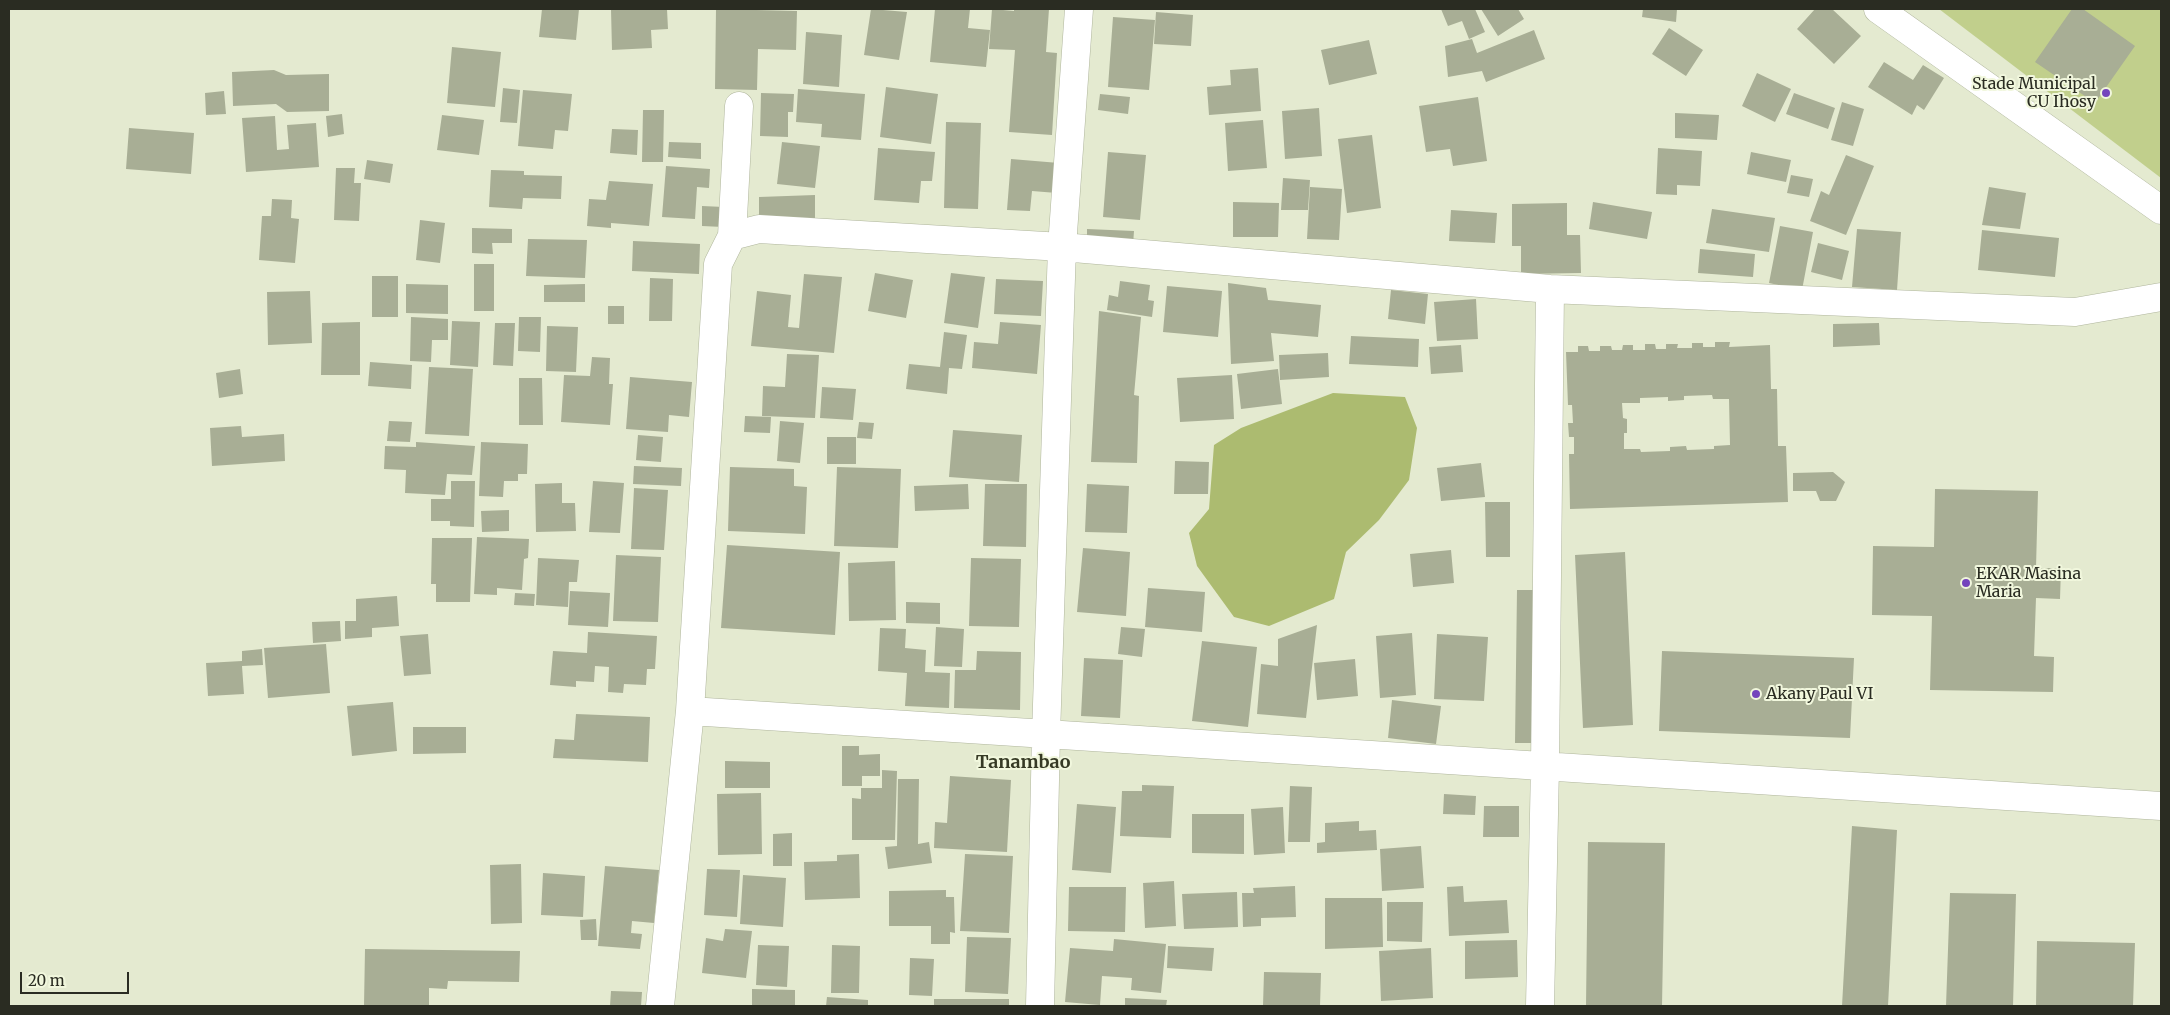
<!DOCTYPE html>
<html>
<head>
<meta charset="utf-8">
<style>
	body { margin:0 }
	#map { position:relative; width:2170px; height:1015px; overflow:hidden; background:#e4ead0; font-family:Merriweather,serif }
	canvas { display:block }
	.frame { position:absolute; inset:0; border:10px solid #2a2c22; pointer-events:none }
	.scale { position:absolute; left:20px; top:972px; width:109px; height:22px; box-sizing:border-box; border:2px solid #2a2c22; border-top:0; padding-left:6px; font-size:15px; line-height:18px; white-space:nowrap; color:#2a2c22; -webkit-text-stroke:4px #f1f7dd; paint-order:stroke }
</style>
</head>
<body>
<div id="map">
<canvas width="2170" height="1015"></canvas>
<div class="frame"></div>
<div class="scale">20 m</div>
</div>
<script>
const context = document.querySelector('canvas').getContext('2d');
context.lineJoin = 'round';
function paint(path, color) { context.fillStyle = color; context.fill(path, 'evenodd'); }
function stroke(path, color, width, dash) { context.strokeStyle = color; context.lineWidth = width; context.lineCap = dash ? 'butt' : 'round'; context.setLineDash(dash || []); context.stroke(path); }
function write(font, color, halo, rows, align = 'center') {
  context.font = font + ' Merriweather,serif'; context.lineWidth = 4; context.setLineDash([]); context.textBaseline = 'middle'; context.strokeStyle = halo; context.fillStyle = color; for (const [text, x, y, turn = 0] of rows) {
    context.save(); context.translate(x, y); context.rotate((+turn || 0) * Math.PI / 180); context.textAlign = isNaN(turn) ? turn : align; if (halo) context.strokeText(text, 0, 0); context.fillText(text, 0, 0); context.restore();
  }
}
paint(new Path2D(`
	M1939,9H2161V178Z`), '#c1cf8c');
paint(new Path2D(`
	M1333,393L1405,397L1417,428L1409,480L1379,520L1346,552L1334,599L1269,626L1234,617L1197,566L1189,533L1209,509L1214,445L1241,428Z`), '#acbb70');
paint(new Path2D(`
	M542,9H579L576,40L539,37Z
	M611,9H667L668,29L651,30L652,48L612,50Z
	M716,9L797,11L796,50L758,49L757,90L715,89Z
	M871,9L907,12L899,60L864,55Z
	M935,9H970L968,28L990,30L986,67L930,62Z
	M992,9L1014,11V9H1049L1046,52L1057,53L1052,135L1009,132L1015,50L989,49Z
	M1441,9H1475L1485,32L1469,39L1462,21L1448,26Z
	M1481,9H1518L1524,19L1498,36Z
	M1643,9H1677L1676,22L1642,17Z
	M1815,9H1832L1861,36L1834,64L1797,29Z
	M2072,9H2083L2135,46L2095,103L2035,62Z
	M1156,12L1193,15L1191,46L1154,44Z
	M1113,17L1155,20L1149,90L1108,87Z
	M1669,28L1703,50L1686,76L1652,54Z
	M1534,30L1545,59L1486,82L1482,71L1448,77L1445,46L1472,39L1477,53Z
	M806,32L842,35L839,87L803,84Z
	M1369,40L1377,74L1329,85L1321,50Z
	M452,47L501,52L495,107L447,103Z
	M1884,62L1913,80L1923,65L1944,78L1924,110L1917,105L1912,115L1868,87Z
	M1258,68L1261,111L1209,115L1207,87L1231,85L1230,70Z
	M274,70L286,75L329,74V111L287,112L276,104L233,106L232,72Z
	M1757,73L1791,89L1775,122L1742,106Z
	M886,87L938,94L931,144L880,137Z
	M503,88L520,90L517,123L500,122Z
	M798,89L865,94L861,140L821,137L822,124L796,122Z
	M523,90L572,94L568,131L555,130L553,149L518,146Z
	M224,91L226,114L206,115L205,93Z
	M761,93L794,94L793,112H788V137L760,136Z
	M1794,93L1835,108L1828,129L1786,114Z
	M1100,94L1130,97L1128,114L1098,110Z
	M1478,97L1487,161L1453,166L1450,149L1426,152L1419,106Z
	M1842,102L1864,109L1853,146L1831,140Z
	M1319,108L1322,156L1285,159L1282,111Z
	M643,110H664L663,162H642Z
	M1675,113L1719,115L1717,140L1675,138Z
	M342,114L344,134L328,137L326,116Z
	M442,115L484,120L479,155L437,150Z
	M275,116L277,150L289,149L287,125L316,123L319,167L246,172L242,118Z
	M1263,120L1267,168L1228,171L1225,123Z
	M946,122L981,123L978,209L944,208Z
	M129,128L194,133L191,174L126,169Z
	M612,129L638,130L637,155L610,153Z
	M1372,135L1381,208L1347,213L1338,139Z
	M669,142L701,143V159L668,157Z
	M782,142L820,146L815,188L777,184Z
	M878,148L935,152L932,181H921L919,203L874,200Z
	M1658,148L1702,151L1700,186L1677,185V195L1656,194Z
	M1108,152L1146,155L1140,220L1103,217Z
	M1751,152L1791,160L1786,182L1747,174Z
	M1846,155L1874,166L1846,235L1810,221L1821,191L1829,195Z
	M1011,159L1059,163L1057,193L1032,191L1030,211L1007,210Z
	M367,160L393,164L390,183L364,179Z
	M666,166L710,169L709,188L697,187L695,219L662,217Z
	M336,168H355L354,183H361L359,221L334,220Z
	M491,170L524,171V175L562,176L561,199L523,198L522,209L489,207Z
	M1791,175L1813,179L1809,197L1787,193Z
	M1283,178L1310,180L1308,210H1281Z
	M609,181L653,184L649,226L611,223V228L587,226L589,199L606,200Z
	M1310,187L1342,189L1339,240L1307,239Z
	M1989,187L2026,193L2020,229L1982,225Z
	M815,195V218L759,220V197Z
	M272,199L292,200L291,218L299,219L295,263L259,260L262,216H271Z
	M1233,202L1279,203L1278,237H1233Z
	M1593,202L1652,212L1647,239L1589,229Z
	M1567,203V235H1580L1581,273L1521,274V246H1512V204Z
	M702,206L724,207L723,227L702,226Z
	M1712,209L1775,218L1769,252L1706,243Z
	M1451,210L1497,213L1495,243L1449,241Z
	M420,220L445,223L440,263L416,260Z
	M1780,226L1813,232L1802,290L1769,283Z
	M472,228L512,229V243H492L493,254L472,253Z
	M1087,229L1134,231L1133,245L1087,243Z
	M1857,229L1901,232L1897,290L1852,287Z
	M1982,230L2059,238L2055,277L1978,270Z
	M528,239L587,240L585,278L526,276Z
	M633,241L700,244L699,274L632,271Z
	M1818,243L1849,251L1842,280L1811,272Z
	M1700,249L1755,254L1753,277L1698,273Z
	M474,264H494V311H474Z
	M875,273L913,280L906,318L868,311Z
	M951,273L985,277L978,328L944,323Z
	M804,274L842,277L834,353L751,346L757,291L791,295L788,327L799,328Z
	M372,276H398V317H372Z
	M650,278L673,279L672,321H649Z
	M996,279L1043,281L1041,316L994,314Z
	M1120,281L1150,285L1148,300L1154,301L1152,317L1107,310L1109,295L1118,297Z
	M1228,283L1266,288L1268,300L1321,305L1318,337L1271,333L1274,361L1231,364Z
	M406,284L448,285V314L406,313Z
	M585,284V302H544V285Z
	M1167,286L1222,291L1218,337L1163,332Z
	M1391,290L1428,294L1425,324L1388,319Z
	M310,291L312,343L268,345L267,292Z
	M1476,299L1478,339L1437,341L1434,302Z
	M608,306H624V324H608Z
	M1099,311L1141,317L1134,395L1139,396L1137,463L1091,462Z
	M411,317L448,319V340H432L431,362L410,361Z
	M519,317H541L540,352L518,351Z
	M452,321L480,322L478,367L450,365Z
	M360,322V375H321L322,323Z
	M1000,322L1041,325L1037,374L972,368L974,342L998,344Z
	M495,323H515L513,366L493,365Z
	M1879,323L1880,345L1833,347V324Z
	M547,326L578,327L576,372L546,371Z
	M944,332L967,335L962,369L949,368L947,394L906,389L909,364L940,367Z
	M1351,336L1419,339L1418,367L1349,364Z
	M1715,342H1730L1729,347L1770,345L1771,389H1777L1778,446H1786L1788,502L1570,509L1569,454H1574V437H1569L1568,423H1573L1572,405H1568L1566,352H1578V346H1588L1589,351H1600V346H1611L1612,350H1622L1623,345H1633V350H1645V344H1655L1656,349H1666V344H1678L1677,348H1692V343H1703V347H1715ZM1712,395L1713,399H1729L1730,445L1714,446V449L1687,450L1686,446L1670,447V451L1641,452L1640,449H1624V433H1627V419L1623,418L1622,403H1640V398L1668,397V401L1684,400V396Z
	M1461,345L1463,372L1431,374L1429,347Z
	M1328,353L1329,377L1280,380L1279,355Z
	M787,354L819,355L815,418L762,416L763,386L785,387Z
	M592,357L610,358L609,384H613L610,425L561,422L564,375L590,376Z
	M370,362L412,365L411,389L368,386Z
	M429,367L473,369L469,436L425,434Z
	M240,369L243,394L219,398L216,373Z
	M1278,369L1282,404L1241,409L1237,374Z
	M1232,375L1234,419L1180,422L1177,378Z
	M630,377L692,382L689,417L669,415L668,432L626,429Z
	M519,378H542L543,425H519Z
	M822,387L856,389L853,420L820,418Z
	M745,416L771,417L770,433L744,432Z
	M389,421L412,422L410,442L387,441Z
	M780,421L804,423L800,463L777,461Z
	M859,422L874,423L872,439L857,438Z
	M241,426L242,437L284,434L285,461L212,466L210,428Z
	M953,430L1022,435L1019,482L949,477Z
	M638,435L663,437L661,462L636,460Z
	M827,437H856V464H827Z
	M416,442L475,446L472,475L447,474L445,495L405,493L406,470L384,469L385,446L416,447Z
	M481,442L528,444L527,474H518V481H504L503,497L479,496Z
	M1175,461L1209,462L1208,494H1174Z
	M1481,463L1485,497L1441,501L1437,468Z
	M634,466L682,468L681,486L633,484Z
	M730,467L794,469V486L807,487L805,534L728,531Z
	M837,467L901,469L898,548L834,546Z
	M1833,472L1845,482L1836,501H1820L1816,491H1793V473Z
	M451,481H475L474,527L450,526V521H431V499H451Z
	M593,481L624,483L620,533L589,532Z
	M562,483V503H575L576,531L536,532L535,484Z
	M968,484L969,509L915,511L914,486Z
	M985,484H1027L1026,547L983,546Z
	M1087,484L1129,486L1127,533L1085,532Z
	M634,488L668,490L664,550L631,549Z
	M1935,489L2038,491L2036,568H2061L2060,599L2036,598L2034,656L2054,657L2053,692L1930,690L1932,616L1872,615L1873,546L1934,547Z
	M1485,502H1510V557H1486Z
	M509,510V531L482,532L481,511Z
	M477,537L529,539L528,558L524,559L522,590L497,588V595L474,594Z
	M432,538H472L470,602H436V584H431Z
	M727,545L840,552L835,635L721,628Z
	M1083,548L1130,552L1126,616L1077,612Z
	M1451,550L1454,583L1413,587L1410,554Z
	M1625,552L1633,725L1583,728L1575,555Z
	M616,555L661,557L658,622L613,621Z
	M538,558L579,560L577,582H569L568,607L536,605Z
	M971,558L1021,559L1019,627L969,626Z
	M895,561L896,620L849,621L848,563Z
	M1148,588L1205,592L1202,632L1145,627Z
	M1517,590H1539L1536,743H1515Z
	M570,591L610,593L608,627L568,625Z
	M515,593L535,594L534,606L514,605Z
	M397,596L399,626L372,628V637L345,639V621H356V599Z
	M906,602L940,603V624L906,623Z
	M340,621L341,641L313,643L312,622Z
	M1317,625L1306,718L1257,714L1261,664L1278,666V639Z
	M936,627L964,629L962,667L934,666Z
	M1121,627L1145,629L1142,657L1118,654Z
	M880,628L906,629L905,648L926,650L925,672L950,673L949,708L905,706L907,673L878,671Z
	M588,632L657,636L655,669H647L646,685L624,684L623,693L608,692L609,667L595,666L594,682L576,681V687L550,685L553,651L587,653Z
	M1412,633L1416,695L1380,698L1376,636Z
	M428,634L431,674L404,676L400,636Z
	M1437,634L1488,637L1484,701L1434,699Z
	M1202,641L1257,647L1248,727L1192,721Z
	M326,644L330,693L268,698L264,648Z
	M262,649L263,665L242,666L244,694L208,696L206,663L242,661V651Z
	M977,651L1021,652L1020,710L954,708L955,670H976Z
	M1662,651L1854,658L1850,738L1659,731Z
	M1084,658L1123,660L1120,718L1081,716Z
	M1355,659L1358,696L1317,700L1314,663Z
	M1392,700L1441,706L1436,744L1388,738Z
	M393,702L397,751L352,756L347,706Z
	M576,714L650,717L648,762L553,758L555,739L574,740Z
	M413,727H466V753L413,754Z
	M842,746H859V755L880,754V776H862V786H842Z
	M725,761L770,762V788H725Z
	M882,770L897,771L895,840H852V798L861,799V788H882Z
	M950,776L1011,780L1007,852L934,848L935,822L947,823Z
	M898,779H919L918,844L929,842L932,863L888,869L885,847L897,846Z
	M1142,785L1174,786L1171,838L1120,836L1122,791H1142Z
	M1290,786L1312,787L1310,842H1288Z
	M761,793L762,854L718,855L717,794Z
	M1444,794L1476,796L1475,815L1443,814Z
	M1077,804L1116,807L1111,873L1072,870Z
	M1484,806H1519V837H1483Z
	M1283,807L1285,853L1254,855L1251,809Z
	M1192,814H1244V854L1192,853Z
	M1359,821V831L1376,830L1377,850L1317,853V843L1325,842V823Z
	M1852,826L1897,830L1888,1006H1842Z
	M792,833V866H773V834Z
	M1588,842L1665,843L1662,1006H1586Z
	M1421,846L1424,888L1382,891L1380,849Z
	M859,854L860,898L805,900L804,862L837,861V855Z
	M965,854L1013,856L1009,933L960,931Z
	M521,864L522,923L491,924L490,865Z
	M605,866L659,870L654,923L632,921L631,933L642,934L640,949L598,946Z
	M707,869L740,870L737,917L704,915Z
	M543,873L585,876L583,917L541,915Z
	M743,875L786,878L783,927L740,924Z
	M1174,881L1176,926L1145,928L1143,883Z
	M1295,886L1296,917L1261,918V926L1243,927L1242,893H1254L1253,888Z
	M1463,886L1464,902L1507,900L1509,933L1449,936L1447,887Z
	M1069,887H1126L1125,932L1068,931Z
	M946,890V897H954L955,933L950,932V944H931V926H889V891Z
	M1237,892L1238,927L1184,929L1182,894Z
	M1950,893L2016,894L2013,1006H1946Z
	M1325,898H1382L1383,947L1325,949Z
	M1387,902H1423L1422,942L1387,941Z
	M596,919L597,940H581L580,920Z
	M725,929L752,931L746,978L702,973L706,938L723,941Z
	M967,937L1011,938L1008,994L965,992Z
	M1114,939L1166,944L1161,993L1131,990L1132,978L1102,976L1100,1005L1065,1002L1070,948L1113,951Z
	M1517,940L1518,977L1465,979V941Z
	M2037,941L2135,943L2133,1006H2036Z
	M758,945L789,946L787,987L756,985Z
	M832,945L860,946L859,993H831Z
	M1168,946L1214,948L1212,971L1167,968Z
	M1431,948L1433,998L1381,1001L1379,951Z
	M365,949L520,951L519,982L448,981L447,989L429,988V1006H364Z
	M910,958L934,959L932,996L909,995Z
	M1264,972L1321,973L1320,1006H1263Z
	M752,989L795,990V1006H752Z
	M611,991L642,992L641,1006H610Z
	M827,997L868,1000V1006H826Z
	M1125,998L1167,1000L1166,1006H1125Z
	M934,999H1009V1006H934Z`), '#a8ae95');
const minor = new Path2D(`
	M1878,9L2161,210
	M732,236L739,106
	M690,711L2161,806
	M660,1006L690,711L718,264L732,236L759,229L1062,247L1550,289L2075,312L2161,297
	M1040,1006L1046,735L1062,247L1079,9
	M1540,1006L1545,766L1550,289`);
stroke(minor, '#afb59c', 29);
stroke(minor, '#fff', 28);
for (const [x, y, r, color] of [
	[2106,93,5,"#7444bc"],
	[1966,583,5,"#7444bc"],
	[1756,694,5,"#7444bc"]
]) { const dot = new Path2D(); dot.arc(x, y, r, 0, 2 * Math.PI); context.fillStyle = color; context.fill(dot); stroke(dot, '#f1f7dd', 2); }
write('16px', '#2a2c22', '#f1f7dd', [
	["Stade Municipal",2096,84,"right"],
	["CU Ihosy",2096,102,"right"],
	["EKAR Masina",1976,574],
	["Maria",1976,592],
	["Akany Paul VI",1766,694]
], 'left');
write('bold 18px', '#363a25', '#f1f7dd', [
	["Tanambao",1023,763]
]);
</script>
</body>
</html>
